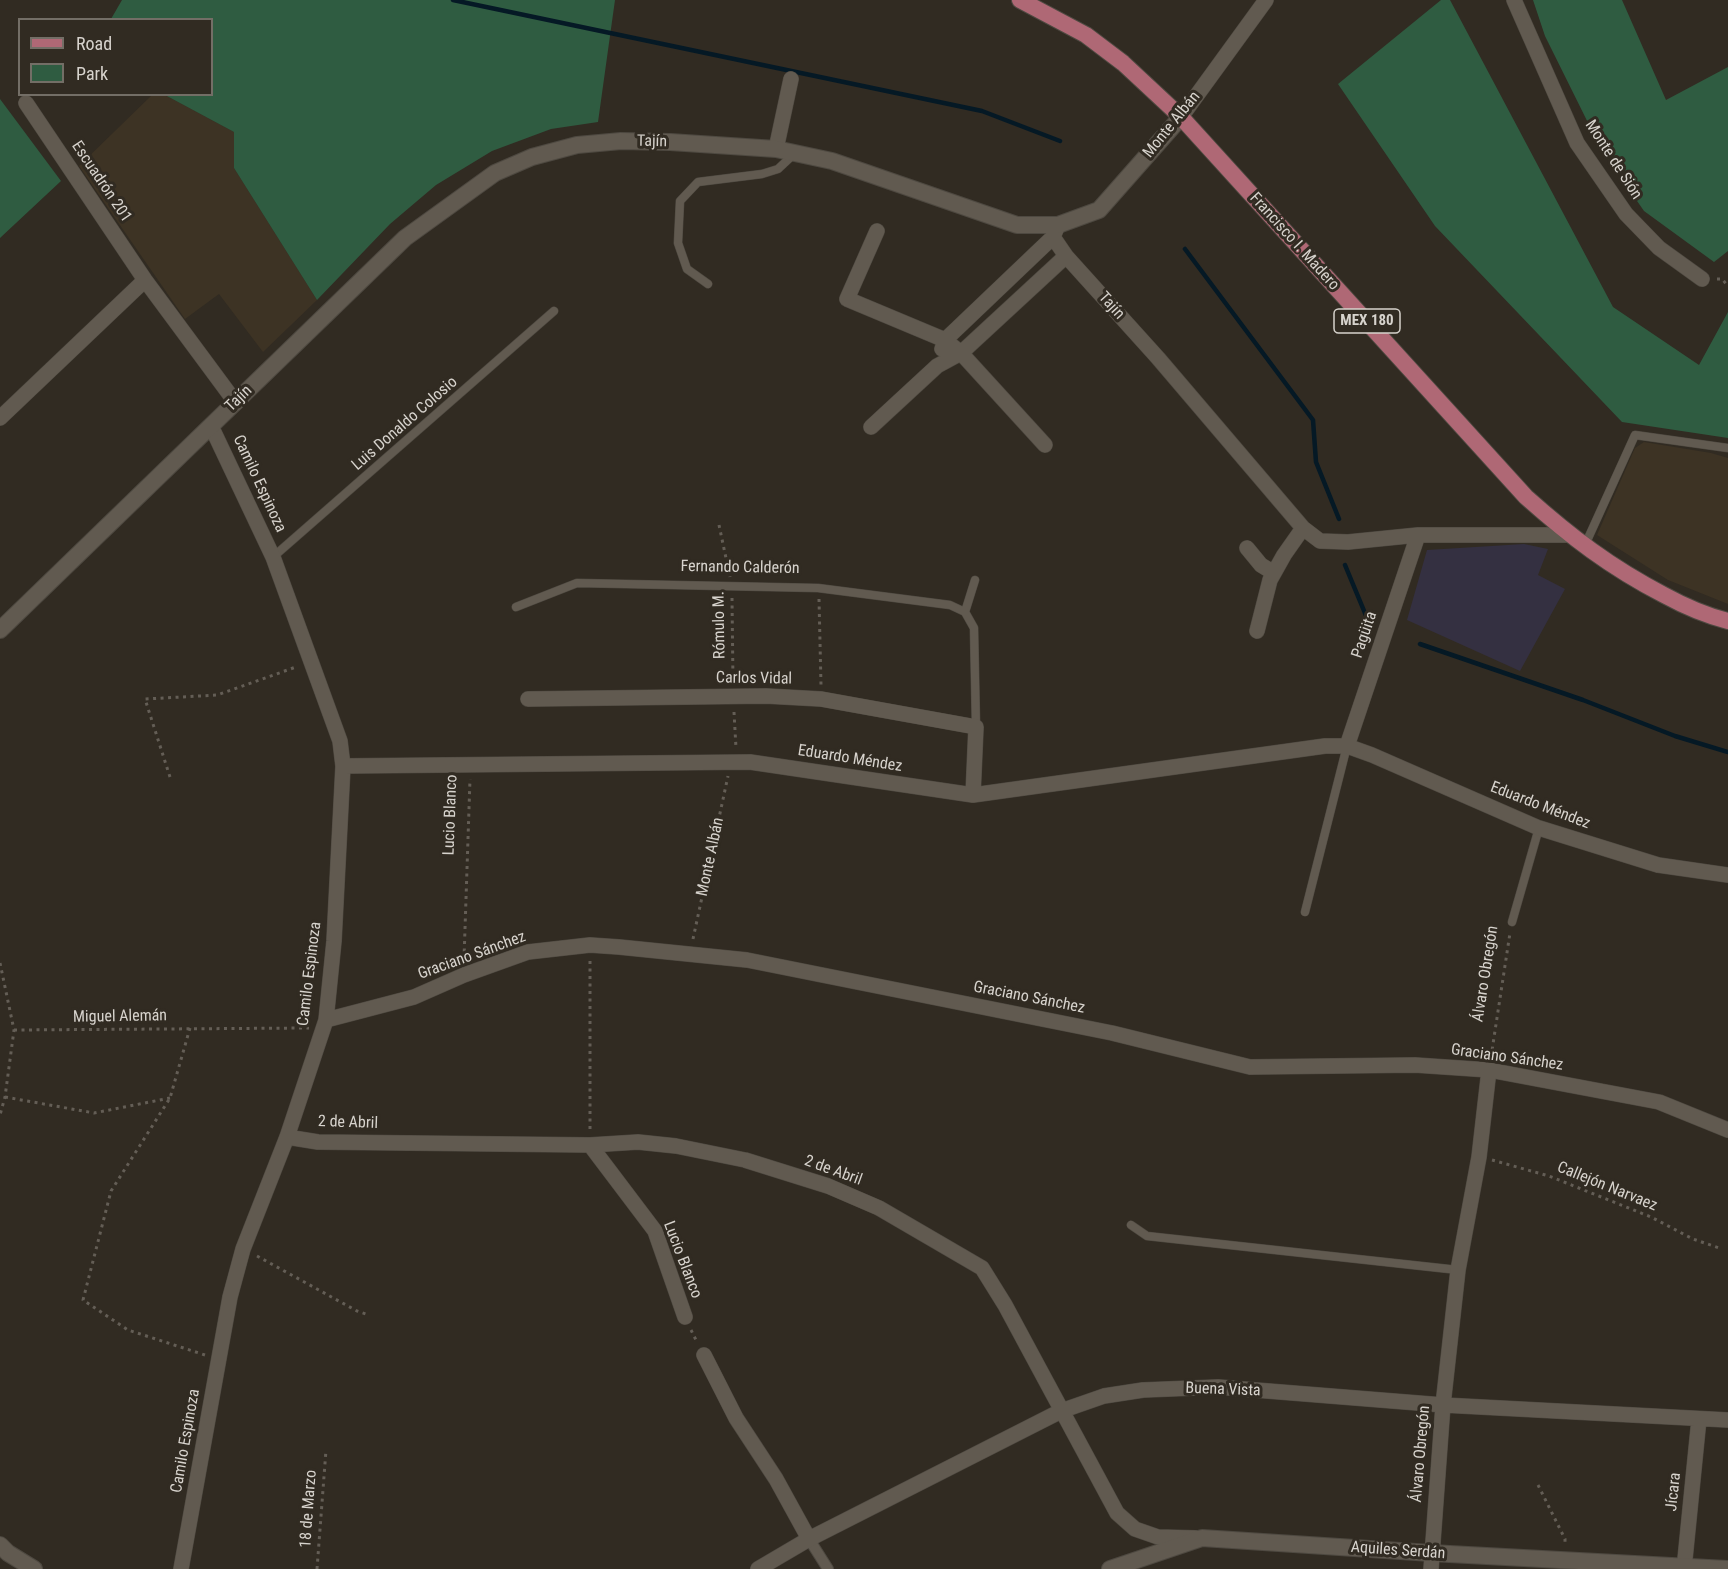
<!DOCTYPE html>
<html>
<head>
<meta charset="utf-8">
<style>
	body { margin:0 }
	#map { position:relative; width:1728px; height:1569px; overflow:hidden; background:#312b22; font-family:"Roboto Condensed",sans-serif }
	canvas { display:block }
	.legend { position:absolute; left:18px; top:18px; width:195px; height:78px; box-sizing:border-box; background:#312b22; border:2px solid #736e66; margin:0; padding:8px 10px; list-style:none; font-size:18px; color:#d7d3cd }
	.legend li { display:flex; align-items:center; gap:12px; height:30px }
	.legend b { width:30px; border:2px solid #736e66 }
</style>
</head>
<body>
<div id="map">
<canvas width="1728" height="1569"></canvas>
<ul class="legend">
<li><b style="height:8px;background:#af6875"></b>Road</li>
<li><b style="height:16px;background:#2f5c41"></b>Park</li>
</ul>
</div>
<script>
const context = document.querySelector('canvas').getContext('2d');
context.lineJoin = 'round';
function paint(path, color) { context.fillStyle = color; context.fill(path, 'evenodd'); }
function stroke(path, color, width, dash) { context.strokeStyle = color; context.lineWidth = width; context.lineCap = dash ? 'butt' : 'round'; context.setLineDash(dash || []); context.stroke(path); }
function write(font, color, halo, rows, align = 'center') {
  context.font = font + ' "Roboto Condensed",sans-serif'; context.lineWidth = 6; context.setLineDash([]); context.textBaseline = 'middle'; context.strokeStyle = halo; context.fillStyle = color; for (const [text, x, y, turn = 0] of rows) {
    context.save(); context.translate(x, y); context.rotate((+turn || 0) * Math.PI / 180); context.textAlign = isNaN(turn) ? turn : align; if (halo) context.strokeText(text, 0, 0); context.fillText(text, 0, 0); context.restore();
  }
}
paint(new Path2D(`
	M1524,544L1548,549L1538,575L1565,589L1520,671L1407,620L1427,550Z`), '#343041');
paint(new Path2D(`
	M152,95H165L234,132V168L317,300L263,352L219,294L185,319L79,166Z
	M1644,442L1711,453L1728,458V604L1668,580L1597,535L1635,448Z`), '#3d3324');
paint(new Path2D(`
	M122,0H615L598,122L551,129L492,151L436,185L390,224L317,300L234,168V132L165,95L212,94V20L111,19Z
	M1441,0H1450L1613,307L1699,365L1728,312V438L1622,422L1435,226L1338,84Z
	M1533,0H1622L1666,100L1728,67V251L1714,262L1644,211L1601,149L1545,36Z
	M0,99L61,181L0,238Z`), '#2f5c41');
stroke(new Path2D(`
	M453,0L982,111L1060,141
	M1185,249L1313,420L1316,462L1339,519
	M1345,565L1367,618
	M1420,644L1583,700L1675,736L1728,752`), '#051925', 4.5);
const service = new Path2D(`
	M708,284L687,269L678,243L680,201L698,182L762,174L778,169L794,154
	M1585,545L1635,435L1728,448
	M273,557L554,311
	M516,607L577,583L818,588L950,605L965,612L974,628L976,727
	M965,612L975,580
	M1305,912L1347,746
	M1512,922L1539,828
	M1131,1225L1147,1236L1458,1270`);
const pedestrian = new Path2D(`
	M809,1539L828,1569`);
const minor = new Path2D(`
	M1514,0L1577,143L1626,214L1659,248L1702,279
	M26,103L145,280L236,403
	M1181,117L1266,0
	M776,149L791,79
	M1058,225L1053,237L1066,256L1158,358L1303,528L1320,541L1348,542L1418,535H1569
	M877,231L847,299L945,340L961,353L1045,445
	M942,349L945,340L1053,237
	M0,418L145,280
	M871,427L937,366L961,353L1066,256
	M1247,548L1261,565L1274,573
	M1257,631L1270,580L1284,555L1303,528
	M528,699L766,696L821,699L976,727L973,795
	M1347,746L1418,535
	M343,766L750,762L973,795L1325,746H1347L1372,755L1539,828L1658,865L1728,875
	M326,1020L414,997L464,975L528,952L590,945L619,947L747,960L1112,1033L1250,1067L1415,1065L1489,1070L1659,1102L1728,1130
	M287,1137L318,1142L590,1145L638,1142L676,1146L745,1160L828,1186L879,1208L982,1268L1005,1305L1117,1513L1135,1529L1158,1537L1196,1538
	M590,1145L655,1231L685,1317
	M704,1355L736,1418L776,1479L809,1539
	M181,1569L230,1297L243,1249L287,1137L326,1020L334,941L343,766L340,741L273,557L211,426
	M758,1569L809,1539L1061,1411L1104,1396L1143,1390L1218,1387L1443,1405L1728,1420
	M1431,1569L1443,1405L1458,1270L1479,1157L1489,1070
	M1684,1569L1699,1419`);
const tertiary = new Path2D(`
	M0,1545L8,1553L34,1569
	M1110,1569L1202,1538L1431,1553L1727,1569`);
const secondary = new Path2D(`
	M0,630L405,238L495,173L532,157L577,145L621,141L670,142L776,149L832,161L1017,225H1058L1099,210L1181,117`);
const primary = new Path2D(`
	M1020,0L1086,35L1123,63L1181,117L1526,497C1571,537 1610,567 1664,595C1686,607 1704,615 1728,621`);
stroke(service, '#4e4941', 9);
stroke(pedestrian, '#4e4941', 12);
stroke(minor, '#4e4941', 16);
stroke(tertiary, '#4e4941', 18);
stroke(secondary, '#4e4941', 18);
stroke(primary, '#4e4941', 18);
stroke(new Path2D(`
	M1717,279H1722L1728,286
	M719,525L730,577
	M732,598L733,682
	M819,599L821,685
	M734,712L736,748
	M170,777L145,699L217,695L296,667
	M693,939L728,776
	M464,959L470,779
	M590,961V1131
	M0,963L14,1030L5,1097L0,1115
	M190,1028L170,1098L111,1191L83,1300L128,1330L205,1355
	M14,1030L309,1028
	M1491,1057L1510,933
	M5,1097L94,1113L170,1098
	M1492,1160L1549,1176L1651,1217L1693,1239L1722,1249
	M257,1256L357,1311L366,1314
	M691,1330L697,1342
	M1538,1485L1565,1539V1546
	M317,1569L326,1450`), '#645e56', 3, [3, 4.5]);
stroke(service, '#615a50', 8);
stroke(pedestrian, '#615a50', 10);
stroke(minor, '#615a50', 15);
stroke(tertiary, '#615a50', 16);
stroke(secondary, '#615a50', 16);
stroke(primary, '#af6875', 16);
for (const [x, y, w] of [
	[1367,321,66]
]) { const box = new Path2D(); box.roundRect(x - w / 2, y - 12, w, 24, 4.5); context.fillStyle = '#312b22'; context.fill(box); stroke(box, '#d7d3cd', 1.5); }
write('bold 15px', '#d7d3cd', null, [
	["MEX 180",1367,321]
]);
write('16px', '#d7d3cd', '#312b22', [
	["Monte Albán",1172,125,-51],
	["Tajín",652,142,1],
	["Monte de Sión",1613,160,57],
	["Escuadrón 201",101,182,56],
	["Francisco I. Madero",1294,242,48],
	["Tajín",1111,306,48],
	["Tajín",239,399,-44],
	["Luis Donaldo Colosio",405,424,-41],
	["Camilo Espinoza",259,484,65],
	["Fernando Calderón",740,568,1],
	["Rómulo M.",720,625,-91],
	["Pagüita",1365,635,-71],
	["Carlos Vidal",754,679,1],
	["Eduardo Méndez",850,759,9],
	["Eduardo Méndez",1540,806,21],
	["Lucio Blanco",451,815,-88],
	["Monte Albán",711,857,-78],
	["Graciano Sánchez",472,956,-20],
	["Camilo Espinoza",310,974,-83],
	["Álvaro Obregón",1486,974,-81],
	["Graciano Sánchez",1029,998,11],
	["Miguel Alemán",120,1017,-1],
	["Graciano Sánchez",1507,1058,8],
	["2 de Abril",348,1123,2],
	["2 de Abril",833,1171,20],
	["Callejón Narvaez",1607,1187,22],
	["Lucio Blanco",682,1260,69],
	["Buena Vista",1223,1390,2],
	["Camilo Espinoza",186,1441,-80],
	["Álvaro Obregón",1421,1454,-85],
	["Jícara",1674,1492,-84],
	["18 de Marzo",309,1509,-86],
	["Aquiles Serdán",1398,1551,4]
]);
</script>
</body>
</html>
